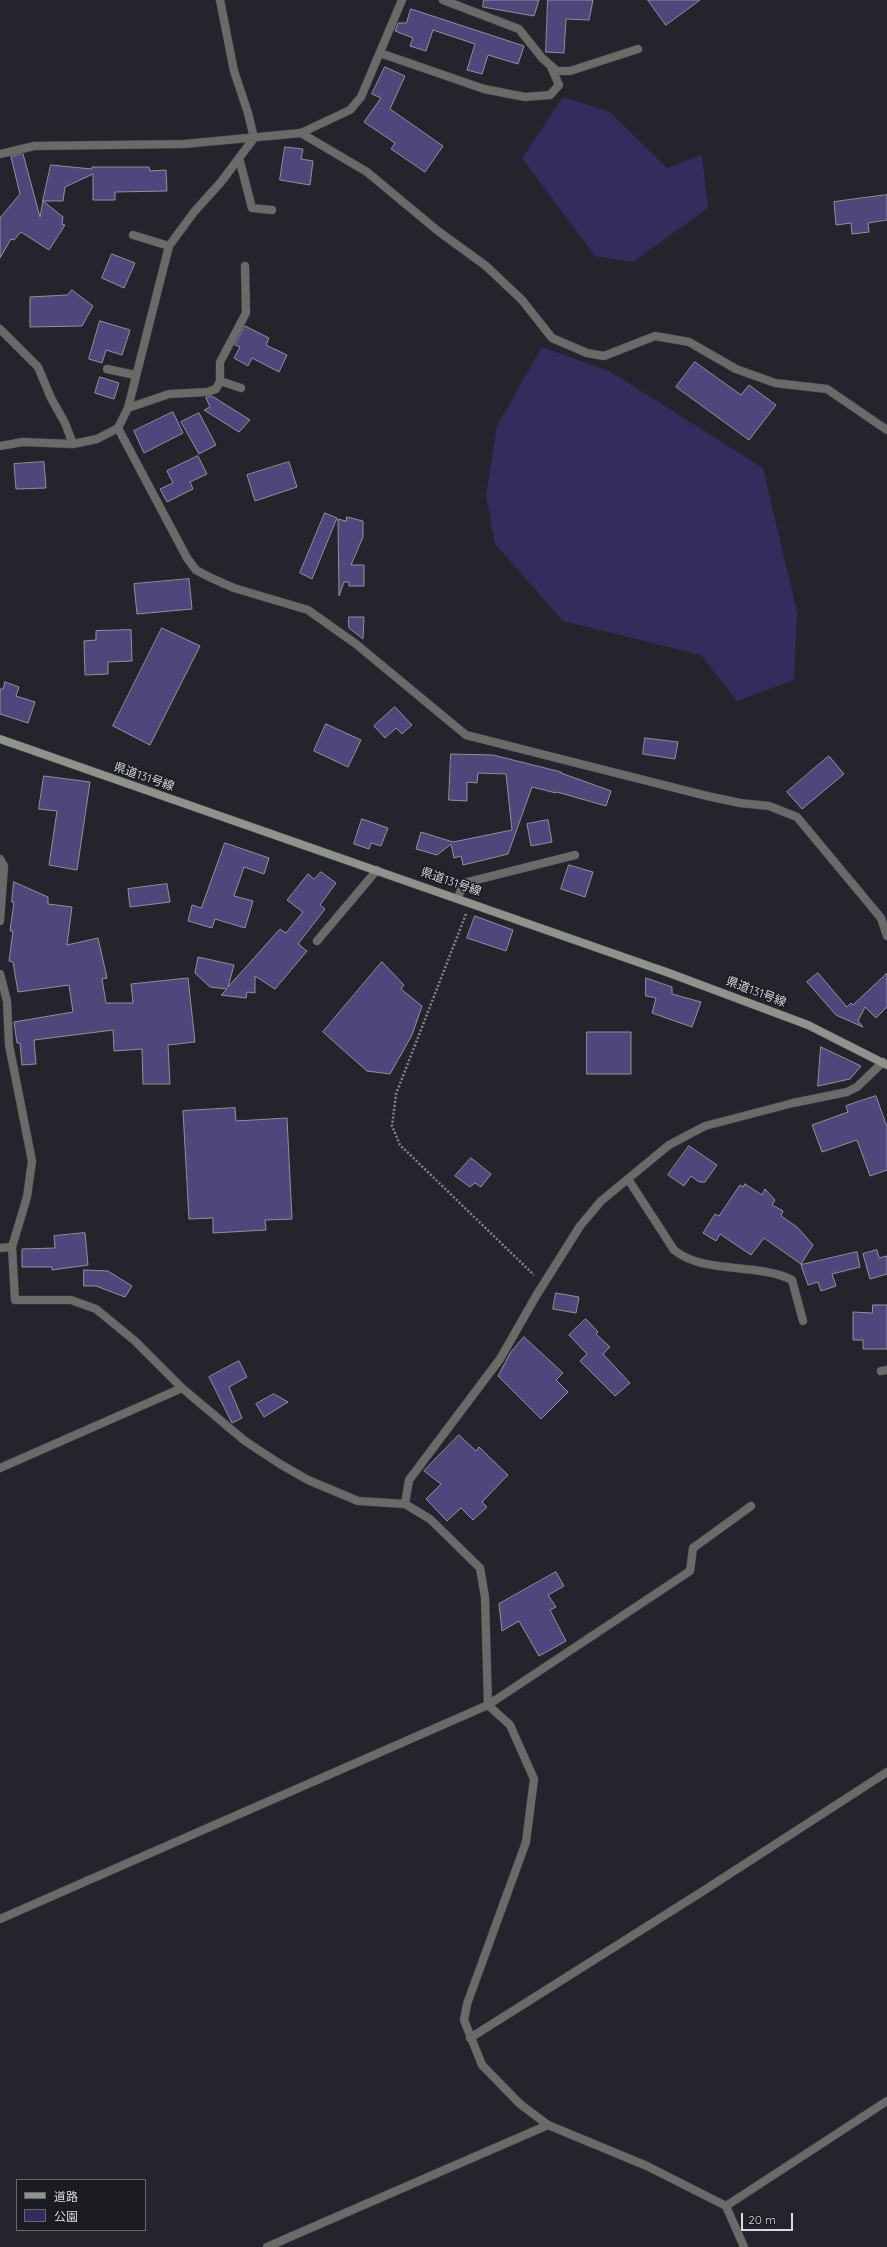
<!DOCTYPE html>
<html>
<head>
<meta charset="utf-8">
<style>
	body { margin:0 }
	#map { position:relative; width:887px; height:2247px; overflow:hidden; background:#25242c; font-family:Quicksand,"Noto Sans JP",sans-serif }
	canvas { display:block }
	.legend { position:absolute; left:16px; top:2179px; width:130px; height:52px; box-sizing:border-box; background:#1b1b22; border:1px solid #67676e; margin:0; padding:5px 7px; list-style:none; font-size:12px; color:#dad9df }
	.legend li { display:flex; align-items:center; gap:8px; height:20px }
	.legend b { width:20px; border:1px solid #67676e }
	.scale { position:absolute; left:741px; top:2213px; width:52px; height:18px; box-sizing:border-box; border:2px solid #dad9df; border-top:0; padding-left:5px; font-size:12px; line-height:14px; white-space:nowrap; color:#dad9df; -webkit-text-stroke:3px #1b1b22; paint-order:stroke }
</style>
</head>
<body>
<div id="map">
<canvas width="887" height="2247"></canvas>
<ul class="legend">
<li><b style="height:5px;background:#8f938d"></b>道路</li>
<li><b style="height:11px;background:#342c5c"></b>公園</li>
</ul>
<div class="scale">20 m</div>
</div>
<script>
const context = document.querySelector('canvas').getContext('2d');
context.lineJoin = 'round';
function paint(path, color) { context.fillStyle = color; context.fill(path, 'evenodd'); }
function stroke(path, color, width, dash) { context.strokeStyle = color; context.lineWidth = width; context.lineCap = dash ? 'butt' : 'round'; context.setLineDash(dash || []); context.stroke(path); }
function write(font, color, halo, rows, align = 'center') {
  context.font = font + ' Quicksand,"Noto Sans JP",sans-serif'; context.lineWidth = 3; context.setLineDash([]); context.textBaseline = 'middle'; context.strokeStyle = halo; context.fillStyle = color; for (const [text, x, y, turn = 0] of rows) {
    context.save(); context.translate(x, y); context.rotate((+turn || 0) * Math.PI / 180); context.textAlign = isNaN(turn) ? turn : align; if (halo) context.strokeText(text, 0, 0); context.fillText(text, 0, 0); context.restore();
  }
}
paint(new Path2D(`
	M563,97L610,112L667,168L702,155L708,208L633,262L595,256L522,158Z
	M542,347L611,372L763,468L797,612L794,680L737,701L701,655L563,621L495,544L486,495L497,426Z`), '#342c5c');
const building = new Path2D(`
	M484,0H539L534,16L483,7Z
	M548,0H593L589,20L566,19L564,53L546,52Z
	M648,0H700L666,25Z
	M411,9L524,46L518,64L488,55L482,74L467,70L475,44L433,30L426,51L410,46L413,38L395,31L398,23H406Z
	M385,67L405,76L390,109L443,146L425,172L391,149L395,143L364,122L381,98L372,94Z
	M285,147L303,149L301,159L313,161L310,185L280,180Z
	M23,154L40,217L43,201L63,217L62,224L65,225L49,250L21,232L14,240L11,239L0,258V218L20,194L11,157Z
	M51,165L92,169V167H149L150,171L166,170L167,191L115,192V200H93V174L65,187L63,201H43Z
	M887,195V220L868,223L869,232L852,234L851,223L836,225L834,202Z
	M112,254L135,263L124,288L102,278Z
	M72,290L93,306L82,326L30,327V297L67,295Z
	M100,321L130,330L122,355L106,350L102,363L89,359Z
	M245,326L269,338L266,345L287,355L279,372L252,358L248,366L234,358L240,347L235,345Z
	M695,362L741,395L749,385L776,405L749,440L676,387Z
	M100,377L119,383L114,399L95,393Z
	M212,396L250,420L239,432L204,410L210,407L206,398Z
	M173,412L183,433L144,453L134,431Z
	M199,413L216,445L199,454L181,422Z
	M198,456L207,474L190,482L193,489L167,502L160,489L173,483L167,471Z
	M44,462L46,488L16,489L14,464Z
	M289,462L297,487L255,501L247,475Z
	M325,513L337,518L312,579L300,573Z
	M347,517L363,521V537L351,565H364V586H349V582H344L339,596L338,519L346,521Z
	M189,579L192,609L137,614L134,584Z
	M349,617H364L363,639L349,628Z
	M162,628L200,646L150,745L113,726Z
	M131,630L132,661L108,662V674L85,675L84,641L96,640V631Z
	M5,682L19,687L16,696L35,702L28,723L0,714V689H3Z
	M395,707L412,725L402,734L396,728L385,738L374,726Z
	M326,724L361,740L348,767L314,751Z
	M645,738L678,742L675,759L643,754Z
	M451,754L493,755L561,772V773L611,791L606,806L557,792L556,793L532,787L508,854L463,865L461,856L454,858L451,844L437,855L416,849L421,832L453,842L512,830L506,774L478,773L477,783L467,782V801L449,800Z
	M829,756L844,774L802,809L787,792Z
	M44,776L90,782L77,870L49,865L57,811L39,809Z
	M362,819L388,828L381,846L371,843L369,849L354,844Z
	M548,820L552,842L531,846L527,824Z
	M225,843L269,858L264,874L244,867L234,896L253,901L245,928L215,919L212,928L188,921L192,905L201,908Z
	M569,865L593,872L585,897L561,889Z
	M321,872L336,883L320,905L325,909L298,944L307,951L275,989L255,976V993L247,992L246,998L221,995L227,989L210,987L195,973L198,957L234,965L228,987L280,929L286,933L303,912L287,900L308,874L314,879Z
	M14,882L48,897V904L72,907L67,945L98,938L107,978L102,979L106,1003H133L131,984L188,978L195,1042L168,1045L170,1084H143L142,1049L114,1051L113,1030L34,1040L36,1064L22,1065L20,1043H17L14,1022L73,1012L69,985L18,992L13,962L9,961L13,931H10L14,902H12Z
	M167,884L170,902L130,907L128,889Z
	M475,916L513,930L506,951L467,938Z
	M382,962L404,985L401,989L422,1006L412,1035L390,1074L367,1071L323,1032Z
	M818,973L847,1007L851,1003L853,1005L887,973V1007L876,1018L865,1007L858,1021L863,1027L836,1015L807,982Z
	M646,978L672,987V994L701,1002L692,1027L652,1013L656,998L646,996Z
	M587,1032H631V1074H587Z
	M821,1047L861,1066L850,1079L818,1086Z
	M876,1096L887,1127V1170L870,1176L857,1140L822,1152L812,1125L848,1112L846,1106Z
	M235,1108L236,1121L287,1118L292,1219L265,1220L266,1230L213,1233V1218L189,1219L183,1111Z
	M689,1146L717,1165L705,1182H699L691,1176L684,1186L668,1175Z
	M471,1158L491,1174L481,1187L475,1183L470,1187L455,1176Z
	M745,1184L762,1195L765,1189L775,1200L772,1205L783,1211L781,1216L797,1227L813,1245L801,1264L764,1238L751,1255L720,1234L716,1241L703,1233L715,1214L719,1216L740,1185L743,1187Z
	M85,1233L88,1265L52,1270V1267H22V1249L55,1248L54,1236Z
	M877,1250L879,1258L887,1256V1274L870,1279L863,1254Z
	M857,1252L860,1267L832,1274L836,1286L821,1291L818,1282L808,1285L801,1265Z
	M84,1270L108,1271L132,1286L125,1297L96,1286H84Z
	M556,1293L579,1297L576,1313L553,1309Z
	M873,1305H887V1349H863V1340H853V1312L872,1313Z
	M586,1319L598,1332L596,1334L610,1347L603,1354L630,1383L615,1396L580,1361L587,1354L569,1335Z
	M524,1337L563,1373L556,1380L568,1392L541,1419L498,1376L511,1352Z
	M239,1361L247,1377L229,1387L242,1418L232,1423L209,1377Z
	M274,1394L288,1402L264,1417L256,1404Z
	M459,1435L476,1451L479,1447L508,1475L482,1502L487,1507L473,1520L461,1508L447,1521L426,1499L441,1484L424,1471Z
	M556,1572L564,1586L548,1595L556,1607L550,1610L566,1641L539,1656L519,1621L502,1631L499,1604Z`);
paint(building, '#4f477c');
stroke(building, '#92919b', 1);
const street = new Path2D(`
	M443,0L519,29L542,58L557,71H570L638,49
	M380,53L484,89L525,97L550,95L559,85L551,67
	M301,133L367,172L438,231L486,266L522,300L552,338L587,353L604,356L655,336L689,342L736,369L775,383L827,389L887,430
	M0,154L34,146L184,144L301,133L350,110L361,97L402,0
	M239,158L252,208L272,210
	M133,235L169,246
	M0,329L38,367L51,398L65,423L73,444
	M107,369L135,375
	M220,381L241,388
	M128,408L169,394L207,392L216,389L220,381V362L246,313L245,266
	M118,428L187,558L196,570L209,577L234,588L308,610L356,644L466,735L707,796L740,803L769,806L797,817L881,918L887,936
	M0,446L22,442L73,444L97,439L118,428L128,408L169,246L194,212L221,182L254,138L248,113L234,71L220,0
	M0,859L4,866L0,921
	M458,897L464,883L575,855
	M317,941L377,870
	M0,974L7,1001L9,1045L32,1161L27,1197L12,1247L15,1300H71L96,1309L135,1341L182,1388L245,1441L280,1464L308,1480L358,1501L405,1504L430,1519L480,1568L485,1597L488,1705L510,1725L534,1779L526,1842L467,2004L464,2020L482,2065L520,2104L548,2125L647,2166L726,2206L744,2247
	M628,1179L674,1250C705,1275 756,1262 792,1280L803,1321
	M0,1248L12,1247
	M881,1371L887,1370
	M0,1468L182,1388
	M405,1504L409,1480L500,1359L536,1296L580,1226L601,1201L669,1145L705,1126L793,1103L847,1092L857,1087L883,1062
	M0,1919L488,1705L690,1571L693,1548L751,1506
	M470,2038L700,1893L887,1772
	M726,2206L887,2101
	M267,2247L548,2125`);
const secondary = new Path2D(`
	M0,739L669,973L808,1025L887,1065`);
stroke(street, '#424149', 9);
stroke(secondary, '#424149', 9);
stroke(new Path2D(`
	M466,914L396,1094L392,1126L400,1145L534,1275`), '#85848b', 2.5, [2, 2]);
stroke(street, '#696b68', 8);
stroke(secondary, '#8f938d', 8);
write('12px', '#dad9df', '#1b1b22', [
	["県道131号線",144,777,19],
	["県道131号線",451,882,19],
	["県道131号線",756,992,21]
]);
</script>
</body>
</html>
